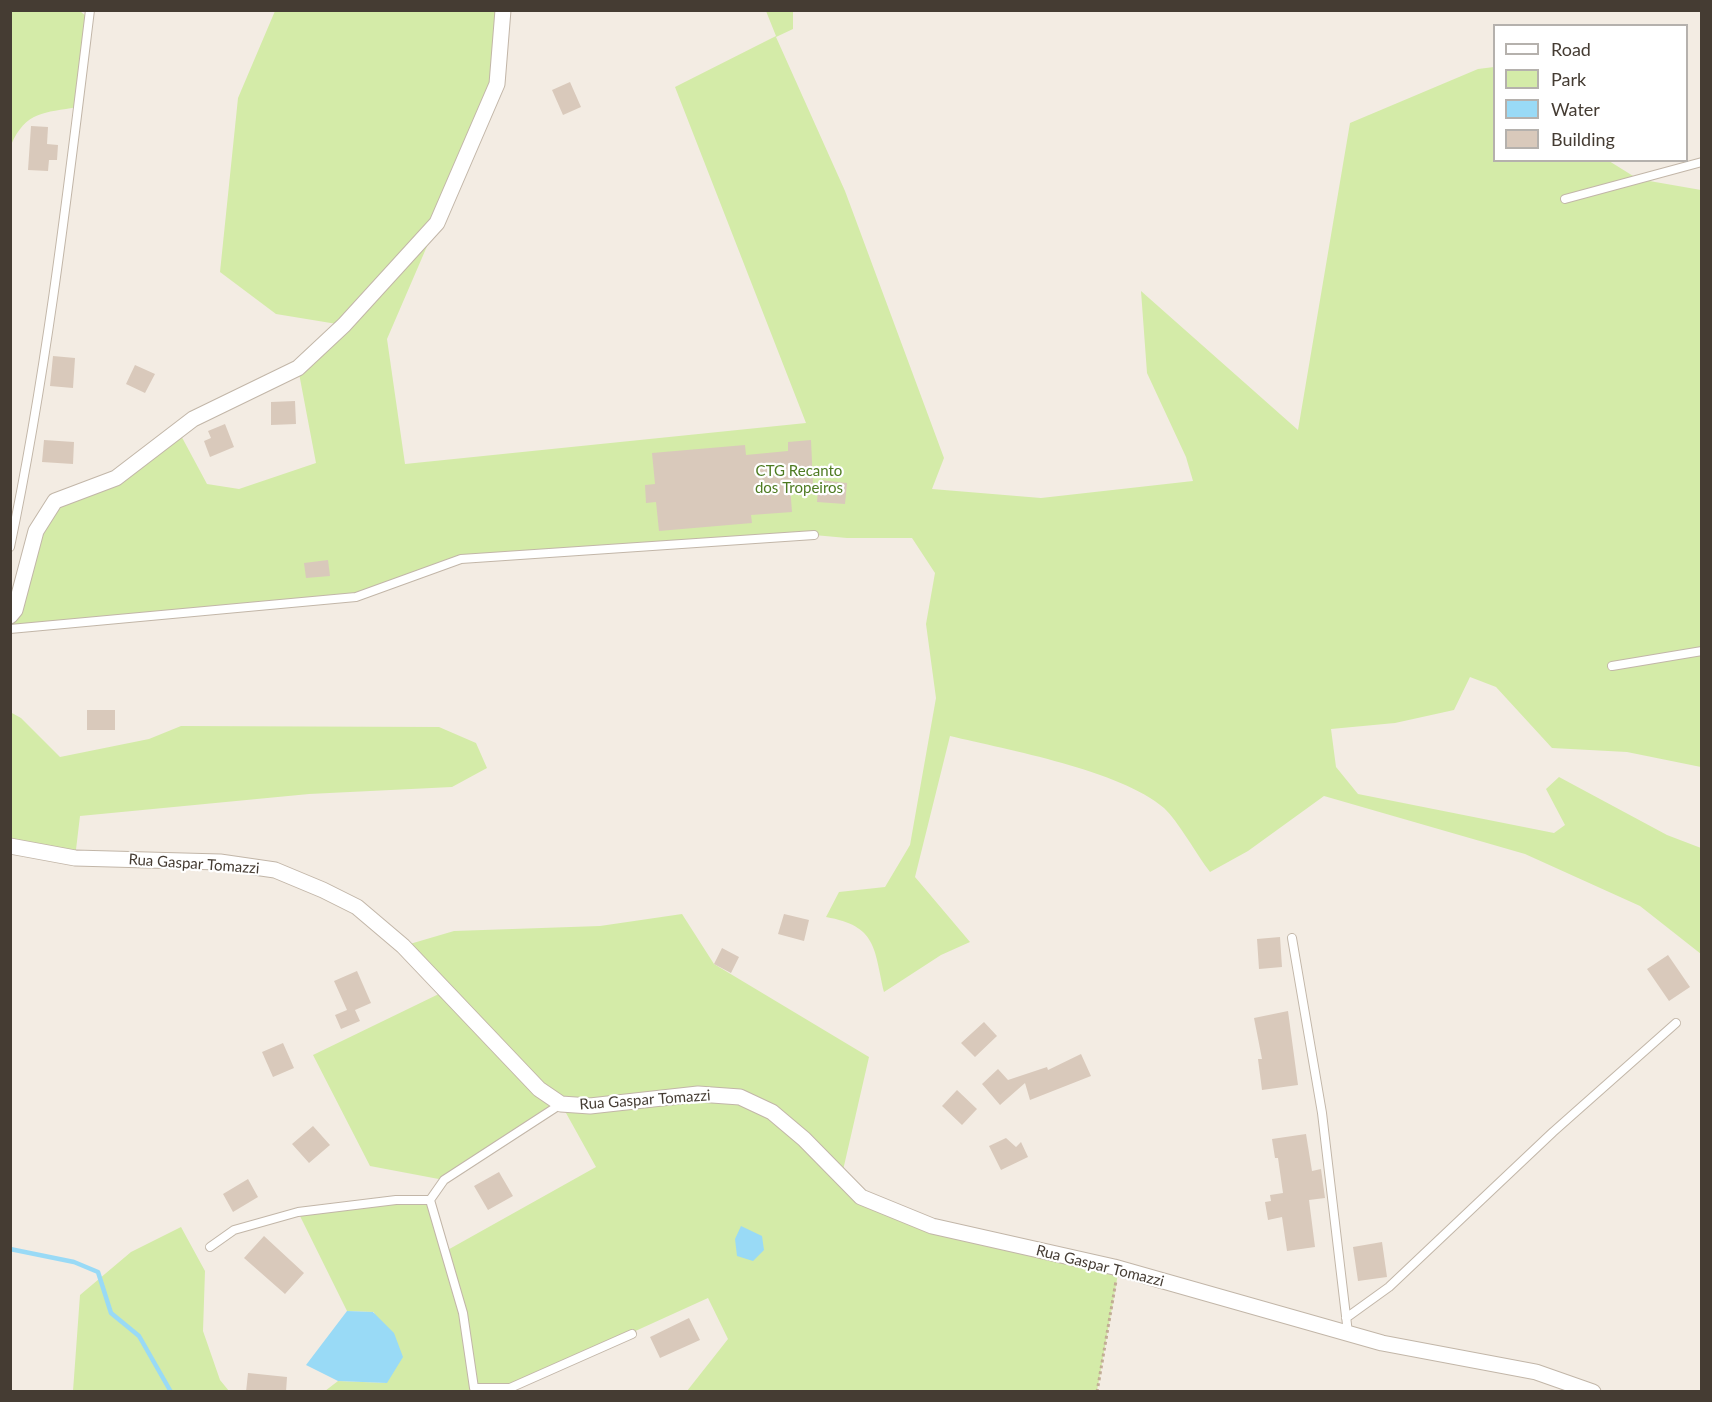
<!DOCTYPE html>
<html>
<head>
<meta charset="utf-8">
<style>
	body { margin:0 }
	#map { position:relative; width:1712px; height:1402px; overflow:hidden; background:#f3ece3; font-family:Lato,sans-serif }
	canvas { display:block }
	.frame { position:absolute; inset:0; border:12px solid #453c33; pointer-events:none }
	.legend { position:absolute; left:1493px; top:24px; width:195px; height:138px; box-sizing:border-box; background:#fff; border:2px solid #b5b1ad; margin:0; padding:8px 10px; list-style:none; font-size:18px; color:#453c33 }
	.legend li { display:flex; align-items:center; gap:12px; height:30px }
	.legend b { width:30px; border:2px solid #b5b1ad }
</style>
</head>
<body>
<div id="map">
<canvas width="1712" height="1402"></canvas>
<div class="frame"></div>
<ul class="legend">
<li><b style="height:8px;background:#fff"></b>Road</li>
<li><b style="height:16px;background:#d4eba8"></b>Park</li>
<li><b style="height:16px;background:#99daf6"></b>Water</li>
<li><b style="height:16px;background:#d9c9bb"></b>Building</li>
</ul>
</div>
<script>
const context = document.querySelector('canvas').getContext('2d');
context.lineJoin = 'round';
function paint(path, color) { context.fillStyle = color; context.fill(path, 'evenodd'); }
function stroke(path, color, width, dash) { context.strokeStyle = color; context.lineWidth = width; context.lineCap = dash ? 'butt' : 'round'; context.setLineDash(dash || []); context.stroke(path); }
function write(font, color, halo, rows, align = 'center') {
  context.font = font + ' Lato,sans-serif'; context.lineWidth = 4.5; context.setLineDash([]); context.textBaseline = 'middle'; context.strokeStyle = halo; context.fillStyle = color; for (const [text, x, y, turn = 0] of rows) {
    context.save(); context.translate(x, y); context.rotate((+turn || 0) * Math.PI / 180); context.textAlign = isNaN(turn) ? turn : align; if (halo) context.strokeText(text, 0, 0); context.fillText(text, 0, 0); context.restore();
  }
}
paint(new Path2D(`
	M11,11H80L89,19L78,107C44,113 26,111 11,145Z
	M275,11H503L497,84L387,339L405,464L806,423L675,87L776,36L766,11H793V29L776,37L845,191L944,458L932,489L1041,498L1193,481L1186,457L1147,373L1141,291L1298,430L1350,123L1478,69L1494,67V160L1609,161L1638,179L1701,190V767L1627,752L1552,748L1496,687L1470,677L1454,710L1395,723L1331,729L1336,767L1358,794L1554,833L1565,825L1546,789L1559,777L1667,835L1701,848V954L1640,906L1525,854L1324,796L1248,851L1210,872C1197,855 1178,821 1164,808C1120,770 1008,750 950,736L915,877L970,942L941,955L884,992C874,948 877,926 826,917L839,892L885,887L910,845L936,698L926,624L935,573L912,538H847L814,535L461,559L356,597L11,629L10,616L55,501L116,478L178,430L207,484L239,489L316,463L298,368L343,325L276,314L220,272L238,98Z
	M10,712L21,718L60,757L149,739L181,726L439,727L476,743L487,768L452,787L309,794L80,816L75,858L11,846Z
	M682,914L714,964L869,1057L841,1179L880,1206L1119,1268L1097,1391H687L728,1339L708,1298L510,1388L474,1392L325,1391L338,1381L387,1383L374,1312L347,1311L298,1212L430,1200L444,1252L596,1167L561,1104L444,1180L370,1166L313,1055L445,991L403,946L454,931L600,926Z
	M181,1227L205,1271L203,1331L220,1380L229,1391H73L80,1295L131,1252Z`), '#d4eba8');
paint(new Path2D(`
	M741,1226L762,1236L764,1250L753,1261L737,1256L735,1239Z
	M347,1311L373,1312L394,1333L403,1357L387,1383L338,1381L306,1365Z`), '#99daf6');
stroke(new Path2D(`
	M10,1249L74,1262L98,1272L111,1313L139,1336L171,1392`), '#99daf6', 4.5);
paint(new Path2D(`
	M570,82L581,107L563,115L552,90Z
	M31,126L48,127L47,144L58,145L57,160H49L48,171L28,170Z
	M53,356L75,358L73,388L50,386Z
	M135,365L155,374L145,393L126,384Z
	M295,401L296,424L271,425V402Z
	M225,424L234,447L210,457L204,441L211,438L208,431Z
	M44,440L74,442L73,464L42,462Z
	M811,440L813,484L790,486L792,512L751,515L752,523L659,531L656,502L646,503L645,485L655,484L652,453L745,445L746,455L788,451V442Z
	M819,480L847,483L845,504L817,502Z
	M328,560L330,576L306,578L304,563Z
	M87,710H115V730H87Z
	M784,914L809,920L804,941L778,934Z
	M1280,937L1282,967L1259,969L1257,939Z
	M722,948L739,957L731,973L714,964Z
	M1668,955L1690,987L1669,1001L1647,969Z
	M357,971L371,1003L355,1010L360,1021L341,1029L335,1015L347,1010L334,981Z
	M1288,1011L1298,1085L1262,1090L1258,1059H1262L1254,1018Z
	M984,1022L997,1036L975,1057L961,1043Z
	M283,1043L294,1068L273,1077L262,1052Z
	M1081,1054L1091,1076L1030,1100L1025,1083L1000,1105L982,1084L998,1069L1008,1080L1047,1067L1048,1070Z
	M957,1090L977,1109L962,1125L942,1106Z
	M313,1126L330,1145L309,1163L292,1144Z
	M1306,1134L1312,1171L1321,1169L1325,1198L1309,1200L1315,1247L1287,1251L1282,1217L1268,1220L1265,1202L1271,1201L1270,1195L1283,1193L1278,1158H1275L1272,1139Z
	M1006,1138L1016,1147L1021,1142L1028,1157L1001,1170L989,1146Z
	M499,1172L513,1196L488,1210L474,1186Z
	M248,1179L258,1197L233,1212L223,1194Z
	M264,1236L304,1273L285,1294L244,1258Z
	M1382,1242L1387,1277L1358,1281L1353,1247Z
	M689,1318L700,1340L660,1358L650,1337Z
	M248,1373L287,1377L286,1392H246Z`), '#d9c9bb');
const service = new Path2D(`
	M1565,199L1702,162
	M10,547C47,370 68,190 90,10
	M10,629L356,597L461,559L814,535
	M1612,666L1702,651
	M1292,938L1322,1113L1348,1333
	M561,1104L444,1180L430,1200L463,1313L474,1388H510L632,1334
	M210,1247L234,1230L298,1212L396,1200H430
	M1346,1318L1389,1287L1553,1132L1676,1023`);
const minor = new Path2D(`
	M10,616L15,610L36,531L55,501L116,478L193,419L298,368L344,325L437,223L497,84L503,10
	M10,846L75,858L220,862L275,870L323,890L357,907L403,946L539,1089L561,1104L590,1106L698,1094L740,1097L772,1112L804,1139L861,1197L932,1226L1114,1267L1382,1343L1536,1372L1593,1392`);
stroke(service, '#c2b6a8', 10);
stroke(minor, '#c2b6a8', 17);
stroke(new Path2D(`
	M1097,1392L1116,1281`), '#c2ad95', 3, [3, 3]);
stroke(service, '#fff', 8);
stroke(minor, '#fff', 15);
write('15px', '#4e7b22', '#fff', [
	["CTG Recanto",799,471],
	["dos Tropeiros",799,488]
]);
write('15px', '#453c33', '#fff', [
	["Rua Gaspar Tomazzi",194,864,4],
	["Rua Gaspar Tomazzi",645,1100,-4],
	["Rua Gaspar Tomazzi",1100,1266,14]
]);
</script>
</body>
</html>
